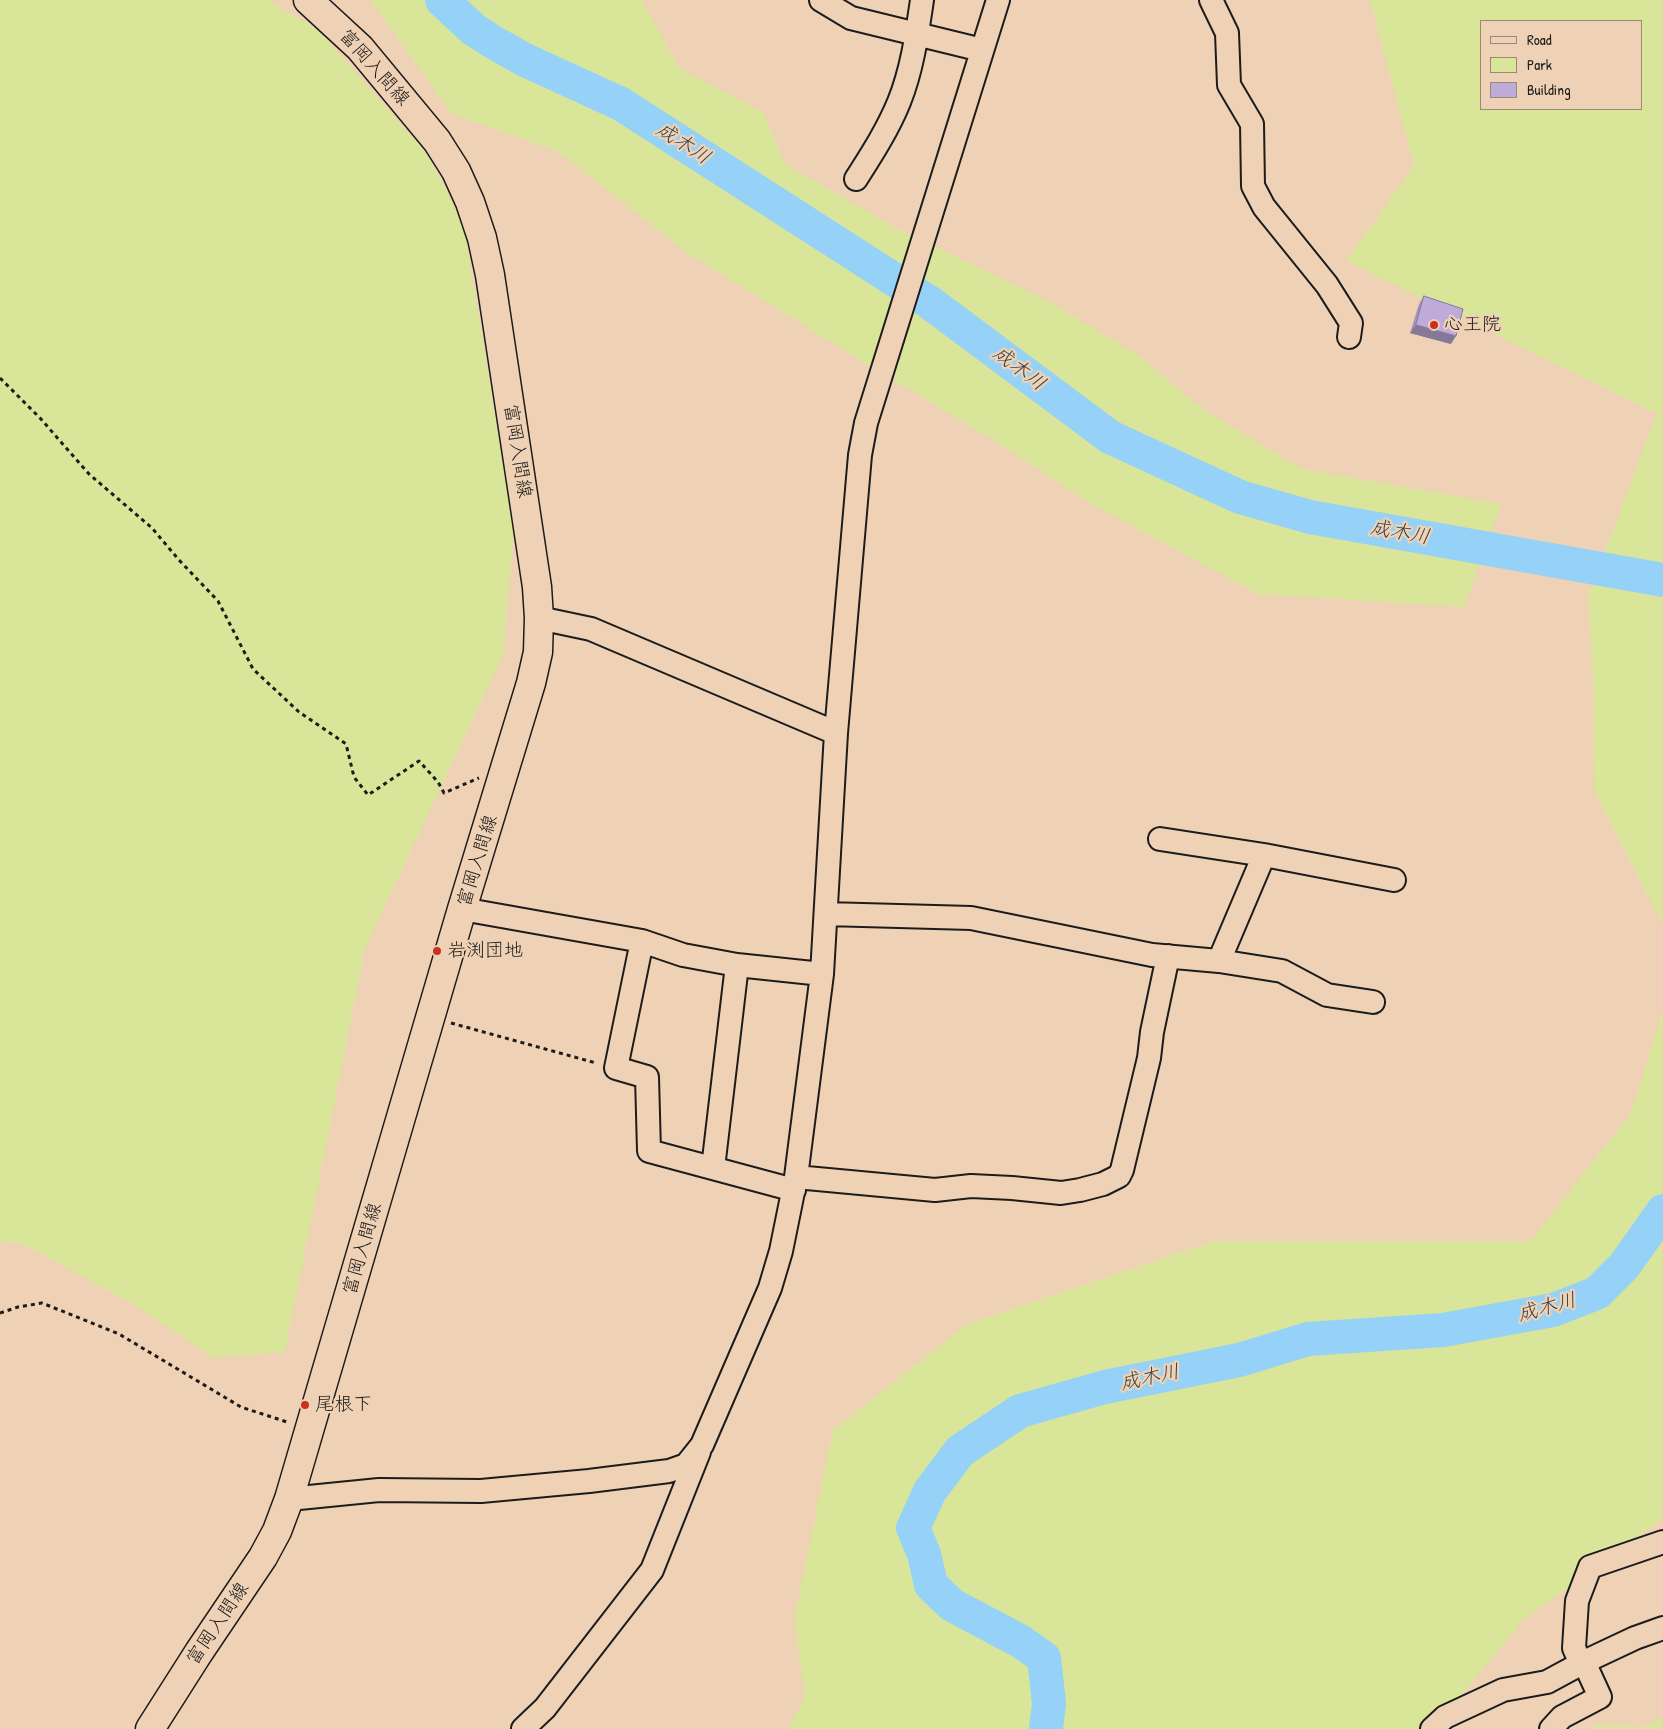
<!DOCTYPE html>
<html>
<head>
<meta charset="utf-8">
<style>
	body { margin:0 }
	#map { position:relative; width:1663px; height:1729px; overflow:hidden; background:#efd2b5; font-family:"Patrick Hand",sans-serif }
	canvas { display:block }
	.legend { position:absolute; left:1480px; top:20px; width:162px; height:90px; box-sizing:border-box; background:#efd2b5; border:1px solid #9b8978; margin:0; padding:6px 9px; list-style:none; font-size:15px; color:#1c1c1c }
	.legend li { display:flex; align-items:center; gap:10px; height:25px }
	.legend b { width:25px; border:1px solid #9b8978 }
</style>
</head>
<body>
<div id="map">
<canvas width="1663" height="1729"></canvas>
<ul class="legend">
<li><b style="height:6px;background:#efd2b5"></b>Road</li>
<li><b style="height:14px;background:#d9e699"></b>Park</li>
<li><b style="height:14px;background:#bfabda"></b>Building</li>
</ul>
</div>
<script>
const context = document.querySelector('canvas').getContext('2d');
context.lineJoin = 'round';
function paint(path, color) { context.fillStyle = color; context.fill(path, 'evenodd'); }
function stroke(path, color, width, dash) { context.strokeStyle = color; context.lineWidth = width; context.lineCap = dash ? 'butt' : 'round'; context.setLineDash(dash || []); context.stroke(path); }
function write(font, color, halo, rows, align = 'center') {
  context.font = font + ' "Patrick Hand","Klee One",sans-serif'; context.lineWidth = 4.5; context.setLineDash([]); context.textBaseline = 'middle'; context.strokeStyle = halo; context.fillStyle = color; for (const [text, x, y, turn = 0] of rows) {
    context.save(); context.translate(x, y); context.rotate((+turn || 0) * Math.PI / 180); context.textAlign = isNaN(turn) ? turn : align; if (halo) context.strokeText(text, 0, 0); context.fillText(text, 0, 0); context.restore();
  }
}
paint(new Path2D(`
	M0,0H273L272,3L317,29L426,153L463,221L514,531L503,655L365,948L285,1352L214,1358L138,1307L27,1246L0,1241Z
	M370,0H642L679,68L764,113L785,164L894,227L1046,300L1140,356L1201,408L1302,469L1501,504L1464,607L1258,594L1086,501L992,439L855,357L686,252L559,152L452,114Z
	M1370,0H1663V925L1594,790L1593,674L1588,595L1657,414L1346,261L1414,166ZM1482,21H1642V109H1482Z
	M1663,1009V1519L1523,1620L1433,1729H788L805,1697L794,1620L833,1430L969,1323L1214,1241H1531L1631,1113Z
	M1663,1718V1729H1590L1598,1724L1641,1727Z`), '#d9e699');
stroke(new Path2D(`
	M442,0L473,29L493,42L525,60L621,104L929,302L1110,437L1240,497L1310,517L1663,580
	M1046,1729L1049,1703L1044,1658L1020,1641L952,1605L931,1585L924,1554L913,1528L930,1491L960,1451L1020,1411L1105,1387L1239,1360L1308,1339L1443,1330L1553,1310L1597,1293L1624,1266L1663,1211`), '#96d1f7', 34);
const minor = new Path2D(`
	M821,0L851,18L982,50
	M1211,0L1227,33L1229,85L1252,124L1253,186L1264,207L1327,285L1351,323L1349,337
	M856,179C872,154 888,129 899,102C912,70 917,34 922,0
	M539,618L591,629L836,733
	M1160,839L1264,855L1394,880
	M462,909L642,941L683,955L737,965L822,974
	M826,914L971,918L1152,955L1219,961L1282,971L1327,995L1373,1002
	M642,941L616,1068L647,1077L649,1151L794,1190
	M1219,961L1264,855
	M713,1168L737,965
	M796,1177L935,1190L971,1186L1012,1188L1061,1193L1080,1190L1103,1184L1119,1176L1122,1170L1149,1058L1152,1032L1168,956
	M289,1499L379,1490L481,1491L589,1481L669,1471L686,1465L702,1445L770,1288L781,1251L796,1177L822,974L836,733L860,455L866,423L998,0
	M1581,1664L1574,1648L1577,1601L1590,1567L1663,1542
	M523,1729L545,1708L652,1570L699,1452
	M1432,1729L1445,1717L1503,1690L1547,1682L1584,1662L1635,1638L1663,1628
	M1551,1729L1562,1717L1600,1697L1584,1662`);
const major = new Path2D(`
	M150,1729L199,1652L263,1557L277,1531L289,1499L462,909L531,683L538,652L539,618L537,587L490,275L482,238L470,202L456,171L437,141L360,48L308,0`);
stroke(minor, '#1c1c1c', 26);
stroke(major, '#1c1c1c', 31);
stroke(new Path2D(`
	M0,378L40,418L89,474L152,528L179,560L218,601L253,669L299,712L346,744L354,777L368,795L419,761L438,782L444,793L479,778
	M451,1023L596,1063
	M0,1313L18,1307L42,1303L119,1334L241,1407L290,1423`), '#1c1c1c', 3, [4, 4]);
stroke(minor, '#efd2b5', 22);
stroke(major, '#efd2b5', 28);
paint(new Path2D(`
	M1424,296L1451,344L1410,333L1419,304Z`), '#a493bb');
paint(new Path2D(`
	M1416,325L1456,336L1451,344L1410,333Z`), '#867899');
const building = new Path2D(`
	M1424,296L1463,309L1456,336L1416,325Z`);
paint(building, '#bfabda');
stroke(building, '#867899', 1);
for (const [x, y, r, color] of [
	[1434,325,5,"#c8321e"],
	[437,951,5,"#c8321e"],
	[305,1405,5,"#c8321e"]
]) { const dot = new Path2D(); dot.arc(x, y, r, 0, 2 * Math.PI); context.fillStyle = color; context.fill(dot); stroke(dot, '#efd2b5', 2); }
write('19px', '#1c1c1c', '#efd2b5', [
	["富岡入間線",374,68,48],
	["富岡入間線",517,451,81],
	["富岡入間線",478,861,-73],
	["富岡入間線",363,1249,-74],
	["富岡入間線",218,1624,-56]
]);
write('19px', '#1c1c1c', '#efd2b5', [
	["心王院",1444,325],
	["岩渕団地",447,951],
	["尾根下",315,1405]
], 'left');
write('italic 20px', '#344048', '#efd2b5', [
	["成木川",683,144,33],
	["成木川",1019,369,37],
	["成木川",1400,533,10],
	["成木川",1547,1308,-15],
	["成木川",1150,1378,-12]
]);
</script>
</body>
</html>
